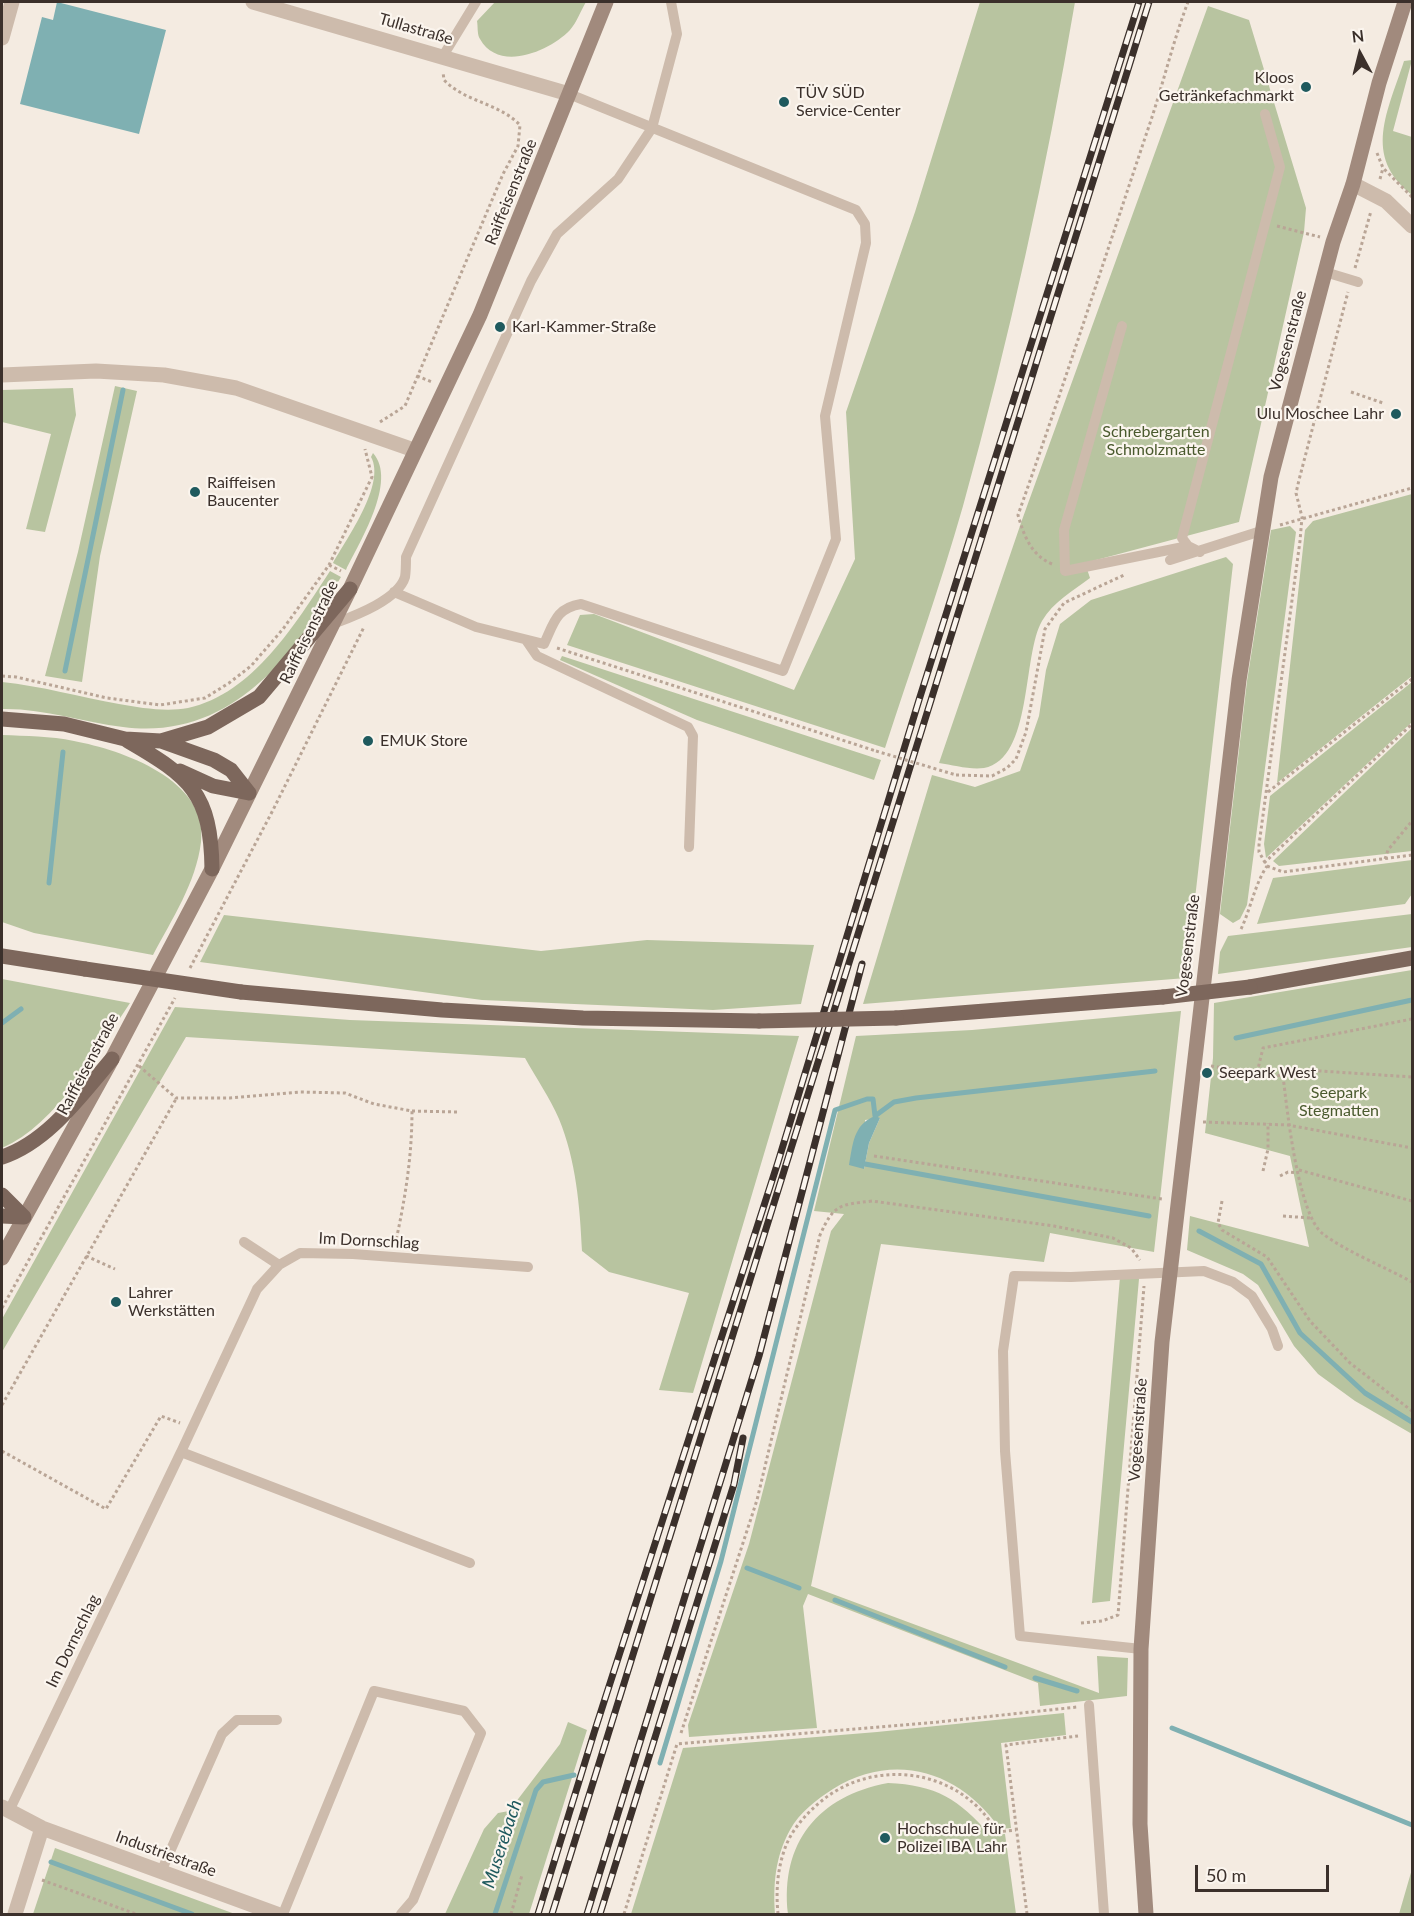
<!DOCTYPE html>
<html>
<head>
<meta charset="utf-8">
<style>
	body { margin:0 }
	#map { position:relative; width:1414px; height:1916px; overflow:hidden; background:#f4ebe1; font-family:Lato,sans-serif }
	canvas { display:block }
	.frame { position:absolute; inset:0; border:3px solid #3b302b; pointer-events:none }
	.north { position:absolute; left:1330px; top:24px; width:60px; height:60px; -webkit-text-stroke:4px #fbf5ee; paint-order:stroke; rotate:353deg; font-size:16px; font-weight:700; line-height:24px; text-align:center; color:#3b302b }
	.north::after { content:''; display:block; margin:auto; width:21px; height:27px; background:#3b302b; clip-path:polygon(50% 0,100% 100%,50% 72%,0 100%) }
	.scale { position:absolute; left:1195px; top:1865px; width:134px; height:27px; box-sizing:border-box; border:3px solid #3b302b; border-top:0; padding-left:8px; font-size:18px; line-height:21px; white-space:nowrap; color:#3b302b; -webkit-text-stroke:4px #fbf5ee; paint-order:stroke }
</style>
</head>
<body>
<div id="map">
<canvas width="1414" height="1916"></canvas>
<div class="frame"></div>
<div class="north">N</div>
<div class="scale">50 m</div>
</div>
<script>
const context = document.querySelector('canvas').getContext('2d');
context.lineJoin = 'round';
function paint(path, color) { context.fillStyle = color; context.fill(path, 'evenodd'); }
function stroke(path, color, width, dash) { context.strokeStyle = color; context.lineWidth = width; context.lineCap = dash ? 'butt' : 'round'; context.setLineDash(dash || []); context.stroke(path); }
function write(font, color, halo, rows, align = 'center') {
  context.font = font + ' Lato,sans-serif'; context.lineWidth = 4.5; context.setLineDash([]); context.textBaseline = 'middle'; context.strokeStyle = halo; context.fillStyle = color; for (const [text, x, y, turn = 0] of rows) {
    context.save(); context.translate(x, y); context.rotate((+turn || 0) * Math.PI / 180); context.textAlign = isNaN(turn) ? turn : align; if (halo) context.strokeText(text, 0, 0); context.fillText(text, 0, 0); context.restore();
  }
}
paint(new Path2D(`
	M495,2H586C581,10 577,22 570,30C550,51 499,73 480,39C477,35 478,26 477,21Z
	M980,2H1075C1046,172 1009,340 963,506C940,587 911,668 885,748L567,645L580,615L594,614L794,690L855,559L846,412L915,212Z
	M1208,6L1249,20L1306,208L1304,232L1239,522L1085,563L1090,578C1073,591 1053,602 1042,621C1022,655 1033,759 984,768C970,770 953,765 939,763L1022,520Z
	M1412,60L1393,131L1412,137V195C1362,156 1388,111 1404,61Z
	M115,386L137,391L100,556L82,682L45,676L78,552Z
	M73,388L76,415L45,532L26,529L51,434L2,422V390Z
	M373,453C398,481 359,543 346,570L333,563C347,538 386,484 371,457Z
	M1412,494V676L1277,783L1305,530L1313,521Z
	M1290,526L1296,532L1247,905L1240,919L1233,923L1220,914L1247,681L1271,530Z
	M1226,557L1233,564L1186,978L863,1004L932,775L975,787L1020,771L1039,716L1046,670L1060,624L1091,600Z
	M330,571L341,577C293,658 229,741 123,727C83,722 42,708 2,709V682C41,686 80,697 119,704C141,708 166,712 188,708C253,694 296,623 330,571Z
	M562,656L881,760L874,780L697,720L560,660Z
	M1412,682V722L1266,858L1264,844L1270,796Z
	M1412,728V851L1279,866L1273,861Z
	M2,735C26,736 50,736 74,741C122,750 209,780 201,842C196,883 172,919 153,955L34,933L2,922Z
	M1412,860V894L1405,904L1257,924L1273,878Z
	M1412,914V947L1218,974L1220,952L1228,936Z
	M224,915L541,951L647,940L814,945L801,1004L713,1010L482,1000L200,962Z
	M1412,970V1434L1355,1401L1318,1374L1294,1346L1258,1285L1243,1274L1187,1250L1190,1216L1309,1247L1290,1156L1205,1133L1213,1058L1214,1003Z
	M2,979L130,1003C97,1052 57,1124 2,1148Z
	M175,1007L350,1020L799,1036L693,1393L659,1390L689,1293L609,1272L582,1251C580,1207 576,1160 559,1119C550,1098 536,1078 525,1058L186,1037L2,1352V1319Z
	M1181,1011L1154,1252L1050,1233L1044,1262L881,1244L811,1586L1099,1693L1097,1656L1128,1658L1127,1696L1040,1706L1038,1683L808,1594L803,1606L817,1728L689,1737L688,1725L749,1544L831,1231L844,1214L814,1211L856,1036L972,1030ZM880,1118L869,1143L864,1169L865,1120Z
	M1120,1277L1139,1279L1110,1601L1092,1603Z
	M1064,1713L1066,1735L1001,1743L1011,1828L1000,1829C960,1771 894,1751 833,1789C817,1799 799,1813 790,1830C775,1857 773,1885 775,1914H631L683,1748L877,1732Z
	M568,1722L587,1730L529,1914H445L484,1829L498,1813L509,1811L560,1744Z
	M888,1783C936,1785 959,1799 990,1835L1005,1834L1016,1914H788C780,1843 818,1796 888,1783Z
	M55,1848L235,1914H33Z
	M1412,1869V1914H1399Z`), '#b8c4a0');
paint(new Path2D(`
	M57,2L166,30L139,134L20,104L42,17L53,20Z
	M875,1116L880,1118L869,1143L864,1169L849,1165C853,1144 853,1125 875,1116Z`), '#7fb0b2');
stroke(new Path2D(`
	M65,671L123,390
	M49,883L63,752
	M2,1023L21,1009
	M1236,1038L1412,1000
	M865,1164L1149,1216
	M1199,1231L1261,1264L1300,1333L1365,1393L1412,1422
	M747,1568L799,1588
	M835,1600L1005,1667
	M1035,1678L1077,1691
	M1172,1728L1412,1825
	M660,1763L721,1561L835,1110L867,1099H873L875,1116L894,1102L916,1098L1155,1071
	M51,1862L192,1914
	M495,1914L536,1790L543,1782L574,1775`), '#7fb0b2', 5);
stroke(new Path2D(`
	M1377,153L1383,168L1412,197
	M1380,179L1383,168
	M1277,226L1320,237
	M1355,268L1371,211
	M417,376L432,382
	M1351,392L1383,403
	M380,422L405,406L503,174L518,146L520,125C499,103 465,102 444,80L443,72
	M1280,525L1412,488
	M1052,564C1031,555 1024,536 1018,515C1063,388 1104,260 1147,132C1162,89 1172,44 1188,2
	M329,565L341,571
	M557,648L876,751
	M2,676L16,677L107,698L160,705L205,698L229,683L251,666L283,629L329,565L372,477L365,449
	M956,775L992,776L1007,768L1016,759L1026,732L1045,629L1064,603L1124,575
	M1268,792L1412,679
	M1385,859L1388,850L1412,821
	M1264,863L1412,724
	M1267,866L1283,872L1412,855
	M1241,929C1251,908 1254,886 1267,866L1259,852V845L1300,541L1302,517L1296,493L1299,480L1348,292
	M190,968L273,810L364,627
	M1412,1019L1263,1048L1257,1073L1283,1076L1305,1070L1412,1077
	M139,1066L176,1098H230L300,1092L345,1093L374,1104L412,1111C412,1157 405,1200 395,1245
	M1211,1066L1257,1073
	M1283,1076C1287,1109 1298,1215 1323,1234C1345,1251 1387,1268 1412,1282
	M412,1111L459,1112
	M1203,1122L1288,1125L1412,1148
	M874,1156L1162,1199
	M1299,1170L1412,1201
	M1263,1171L1268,1149V1123
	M1280,1176L1288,1172L1298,1173
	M1222,1201L1218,1223L1222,1230L1267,1257L1310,1321L1350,1363L1412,1411
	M1283,1216L1310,1218
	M86,1256L115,1269
	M2,1308L175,998
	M2,1405L176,1099
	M2,1451L106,1509L161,1416L180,1423
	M1081,1623L1102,1621L1118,1615L1144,1286
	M681,1733L757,1500L820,1235C834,1204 839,1205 872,1201L1054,1226L1113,1238L1131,1248L1140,1260
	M997,1832L1016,1830
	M42,1880L136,1914
	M511,1914L522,1875
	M624,1914L677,1744L938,1722L1077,1707
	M778,1914C776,1893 777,1872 784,1851C790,1832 804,1816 819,1803C874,1756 960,1768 997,1832L988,1833
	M1027,1914L1006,1745L1078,1736`), '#b9a596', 3, [3, 3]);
stroke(new Path2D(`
	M443,56L476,2
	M1325,272L1358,282
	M1122,326L1064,530L1065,571L1188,546L1200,552
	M1188,546L1182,538L1280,167L1265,114
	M1170,560L1261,531
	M394,592L476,627L544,644C554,623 556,608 581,604L783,671L836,539L825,416L866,243L865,224L856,210L569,94
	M333,624C354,616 398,600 405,577C406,571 406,563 406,557L531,281L557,234L618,179L652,128L677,34L671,2
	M526,640L537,656L688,727L693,736L689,847
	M244,1242L279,1265
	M181,1452L257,1289L279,1265L300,1253L353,1254L528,1267
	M1141,1649L1020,1636L1005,1451L1003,1351L1014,1276L1071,1277L1204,1271L1233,1282L1252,1296L1272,1329L1278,1346
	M1089,1705L1104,1914
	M9,1811L181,1452L470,1563
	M161,1872L222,1734L237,1720H277
	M283,1914L374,1691L464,1711L481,1733L413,1900L401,1914`), '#cdbbac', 10);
stroke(new Path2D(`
	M253,2L569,94
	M2,38L12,2
	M1353,184L1386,201L1412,226
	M2,375L96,371L164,375L236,388L414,450
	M2,1807L42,1828L277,1914
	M15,1914L42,1828`), '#cdbbac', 15);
stroke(new Path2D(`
	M2,1258L112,1059L212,869L350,589L480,315L606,2
	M1146,1914L1140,1824L1141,1649L1162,1342L1239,680L1271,477L1333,242L1353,184L1379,83L1405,2`), '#a18a7d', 15);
stroke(new Path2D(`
	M2,719L64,724L125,739L161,741L208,727L259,697L350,589
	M128,741C190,777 211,793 212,869
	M161,741L214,760L231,770L249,793
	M180,771L213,786L249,793
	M2,956L85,969
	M1250,987L1412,958
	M241,992L442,1010L583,1018L759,1021
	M896,1018L1163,997
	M2,1157C48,1142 81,1095 112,1059
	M2,1195L24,1217
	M2,1216L24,1217`), '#7d675c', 15);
const rail = new Path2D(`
	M538,1914L594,1733L778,1162L919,700L1139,2
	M552,1914L1149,2
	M587,1914L759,1356L862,964
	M600,1914L734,1484L743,1438`);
stroke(rail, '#3b302b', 7);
stroke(rail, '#fbf5ee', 4.5, [14]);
stroke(new Path2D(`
	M876,751L956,775`), '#b9a596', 3, [3, 3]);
stroke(new Path2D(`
	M85,969L241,992
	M1163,997L1250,987
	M759,1021L896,1018`), '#7d675c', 15);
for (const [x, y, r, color] of [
	[1306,87,6,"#1f5a5e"],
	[784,102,6,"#1f5a5e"],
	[500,327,6,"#1f5a5e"],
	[1396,414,6,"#1f5a5e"],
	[195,492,6,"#1f5a5e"],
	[368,741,6,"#1f5a5e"],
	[1207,1073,6,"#1f5a5e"],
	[116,1302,6,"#1f5a5e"],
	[885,1838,6,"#1f5a5e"]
]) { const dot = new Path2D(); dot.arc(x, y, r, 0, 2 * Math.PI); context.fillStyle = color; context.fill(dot); stroke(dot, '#fbf5ee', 2); }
write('16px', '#3b302b', '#fbf5ee', [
	["Tullastraße",416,29,16],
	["Raiffeisenstraße",511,192,-68],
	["Vogesenstraße",1288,341,-75],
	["Raiffeisenstraße",309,632,-64],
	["Vogesenstraße",1188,946,-83],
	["Raiffeisenstraße",88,1064,-62],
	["Im Dornschlag",369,1241,3],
	["Vogesenstraße",1138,1430,-86],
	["Im Dornschlag",73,1641,-64],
	["Industriestraße",166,1854,20]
]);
write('16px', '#3b302b', '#fbf5ee', [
	["Kloos",1294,78,"right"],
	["Getränkefachmarkt",1294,96,"right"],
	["TÜV SÜD",796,93],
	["Service-Center",796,111],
	["Karl-Kammer-Straße",512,327],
	["Ulu Moschee Lahr",1384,414,"right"],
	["Raiffeisen",207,483],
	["Baucenter",207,501],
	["EMUK Store",380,741],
	["Seepark West",1219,1073],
	["Lahrer",128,1293],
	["Werkstätten",128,1311],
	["Hochschule für",897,1829],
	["Polizei IBA Lahr",897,1847]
], 'left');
write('16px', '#4a5a2e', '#fbf5ee', [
	["Schrebergarten",1156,432],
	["Schmolzmatte",1156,450],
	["Seepark",1339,1093],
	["Stegmatten",1339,1111]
]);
write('italic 18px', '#1f5a5e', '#fbf5ee', [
	["Muserebach",502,1844,-72]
]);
</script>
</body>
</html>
